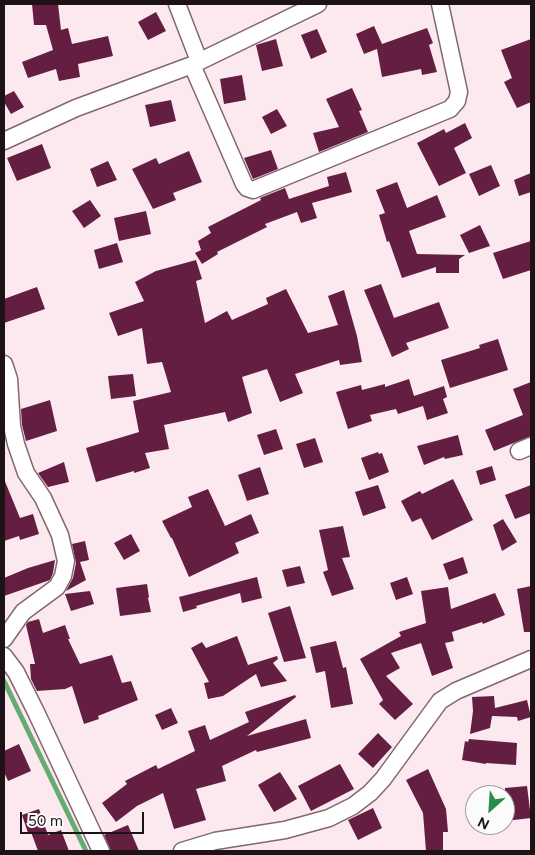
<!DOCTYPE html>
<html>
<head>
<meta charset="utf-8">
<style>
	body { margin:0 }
	#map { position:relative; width:535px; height:855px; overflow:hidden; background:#fbe9ef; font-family:Figtree,sans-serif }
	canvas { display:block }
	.frame { position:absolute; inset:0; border:5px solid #1d1317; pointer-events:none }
	.north { position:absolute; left:465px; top:785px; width:50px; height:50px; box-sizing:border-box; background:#fbfbfb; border:1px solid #a29ea0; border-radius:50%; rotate:206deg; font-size:14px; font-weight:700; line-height:20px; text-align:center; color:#1d1317 }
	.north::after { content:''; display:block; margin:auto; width:18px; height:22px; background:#248f47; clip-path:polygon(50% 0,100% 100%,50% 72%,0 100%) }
	.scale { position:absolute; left:20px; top:812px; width:124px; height:22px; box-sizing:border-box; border:2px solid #1d1317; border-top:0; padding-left:6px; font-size:15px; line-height:18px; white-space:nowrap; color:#1d1317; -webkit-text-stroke:4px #fbfbfb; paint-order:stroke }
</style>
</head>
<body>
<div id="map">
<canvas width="535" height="855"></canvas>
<div class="frame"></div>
<div class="north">N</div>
<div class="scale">50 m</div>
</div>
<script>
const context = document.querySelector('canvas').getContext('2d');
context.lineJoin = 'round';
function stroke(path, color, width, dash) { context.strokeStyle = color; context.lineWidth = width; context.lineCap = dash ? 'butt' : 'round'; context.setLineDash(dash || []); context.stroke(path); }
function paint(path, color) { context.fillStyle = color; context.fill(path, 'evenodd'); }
stroke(new Path2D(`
	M4,681L86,851`), '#66ab74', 5);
paint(new Path2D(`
	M32,4H58L61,30L68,28L72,44L108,36L113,56L78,64L80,77L59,81L56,69L28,78L22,62L53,50L46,25H34Z
	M156,12L166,31L148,40L138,22Z
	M374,26L382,44L427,28L433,43L429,45L437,72L422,75L421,69L382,77L377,49L364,54L356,34Z
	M317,29L327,52L311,59L301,35Z
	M276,39L283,66L262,71L256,45Z
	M531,39V102L517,108L504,82L512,78L501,50Z
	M242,75L246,100L224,104L220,79Z
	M352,88L362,110L359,111L368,132L319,152L313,133L339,127L326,99Z
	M14,91L24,107L11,114L4,102V96Z
	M171,100L176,121L150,127L145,105Z
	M277,109L287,126L271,134L262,117Z
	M465,123L472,138L454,148L466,173L439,186L417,143L444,129L446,133Z
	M42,144L51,168L17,181L7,158Z
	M271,150L278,169L253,179L244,158Z
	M189,151L202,182L173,193L176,200L153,209L132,169L156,158L159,164Z
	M108,161L117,180L97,187L90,169Z
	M491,165L500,186L479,196L469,174Z
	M346,172L352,192L312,203L317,218L301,223L297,212L265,224L267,227L217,252L218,254L202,264L195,253L201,250L198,241L211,233L208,227L261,200L260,198L285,188L289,199L329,186L327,177Z
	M531,173V192L519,196L514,180Z
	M397,182L407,208L437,195L446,217L409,231L417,254L465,255L459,259V273H436V267L402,278L389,241L387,242L379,215L385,213L376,190Z
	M90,200L101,216L84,228L72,211Z
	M146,211L151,234L119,241L114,218Z
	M480,225L490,246L469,253L460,235Z
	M531,241V270L503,279L493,253Z
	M117,243L123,262L99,269L94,250Z
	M196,260L202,279L196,281L205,323L227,311L232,320L268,304L266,298L286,289L308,333L338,325L328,296L344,290L357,336L362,362L340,365L339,360L295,374L303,393L280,402L267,369L242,377L252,413L228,422L225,412L164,425L169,449L145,453L150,468L134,473V471L96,482L86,448L139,432L133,401L171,392L162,362L147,364L142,328L118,336L109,313L144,301L135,282L156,271Z
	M381,284L394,318L439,302L449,328L406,343L409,349L392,357L364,290Z
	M37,287L45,309L4,323V299Z
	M498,339L508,370L450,388L441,360L480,348L479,345Z
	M133,374L136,396L111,399L108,376Z
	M409,379L414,396L444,386L447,397L443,399L448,413L427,420L423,406L398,414L396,409L370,415L372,421L348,429L336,392L361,385L362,390L385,384V387Z
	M531,382V436L494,451L485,430L523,415L513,389Z
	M50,400L57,431L26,441L22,425L21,409Z
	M276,429L283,449L264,455L257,435Z
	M458,435L463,455L445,459L444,457L424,465L417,446Z
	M315,438L323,462L304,468L296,444Z
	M378,452L379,454L382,453L389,472L369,480L361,458Z
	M64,462L69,482L48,487L38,473Z
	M492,466L496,480L480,485L476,471Z
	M260,467L269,494L247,501L238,475Z
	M4,479L20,518L33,514L39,534L20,540L19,536L4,541Z
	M453,479L473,520L432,540L421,518L412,522L401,501L420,491L422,494Z
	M378,485L386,508L363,516L355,492Z
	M531,485V513L515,519L505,495Z
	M208,489L225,526L251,514L259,533L235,543L239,553L189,577L172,538H171L162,521L192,507L188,497Z
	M503,519L517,542L502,551L493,525Z
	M343,526L350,557L342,558L354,589L332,596L323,572L328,570L319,530Z
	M131,534L140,551L124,560L114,543Z
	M85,541L89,560L80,562L86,580L66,591L73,578L76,563L72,544Z
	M463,557L468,573L449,580L443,564Z
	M55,560L53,573L50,580L4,596V578L28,568Z
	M300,566L305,583L287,587L282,570Z
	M257,577L262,598L242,603L240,593L196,606L197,608L183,612L179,597Z
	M407,577L413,594L396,600L390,583Z
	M147,584L149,597L148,598L151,612L120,616L116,588Z
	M531,586V632H524L517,589Z
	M448,587L451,609L495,593L505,615L483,624L482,622L452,632L454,641L445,643L453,668L432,676L421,643L391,653L400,668L386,676L413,704L395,720L379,704L383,700L360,659L401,636L399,632L426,623L421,591Z
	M90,591L94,604L71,611L65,594Z
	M290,606L306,658L284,662L268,613Z
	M39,619L43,633L65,625L70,639H68L80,664L112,655L122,683L131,681L138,700L98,716L99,719L84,724L72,686L65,689L37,691L31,679L30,664H35L26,625L28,622Z
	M237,636L248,665L277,656L278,659L273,663L287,681L261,687L256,674L223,696L208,699L204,683L209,682L191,648L202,642L206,648Z
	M336,641L343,668L346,667L353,704L331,708L325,671L316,673L310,647Z
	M295,695L296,697L247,736L306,719L311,738L257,752L256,750L222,766L226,781L196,789L206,820L174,829L163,793L137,806L116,822L102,803L127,784L125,781L156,765L158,769L195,751L188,731L205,725L210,740L249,722L245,712Z
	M494,696L495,708L527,700L531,717L518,721L517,717L492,716L490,728L470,734L473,711L472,697Z
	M171,708L178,723L162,730L155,715Z
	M378,733L392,747L373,768L358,754Z
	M469,739L517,743L516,765L486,763V764L462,760L465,741L468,742Z
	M19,744L31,771L8,781L4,772V751Z
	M340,764L354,789L311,811L298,786Z
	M428,769L446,809L448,832H443V851H426L423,813L406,780Z
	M280,772L297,799L274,812L258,785Z
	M527,786L531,818L505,821V788Z
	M373,808L382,828L358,840L348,820Z
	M39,809L48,835L61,830L69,851H38L31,832L28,833L22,815Z
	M128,825L139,851H111L104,835Z`), '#641e41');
const minor = new Path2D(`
	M177,4L199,61
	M192,65L244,184L247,188L253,190L450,109L457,101L459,92L440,4
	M4,141L76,108L192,65L318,4
	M4,364L9,379L12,426L16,444L26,473L43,498L60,535L66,561L63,576L57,587L23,612L4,639
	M519,451L531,446
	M4,656L16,672L36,712L101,851
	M182,851L215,841L285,830L329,818L353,806L370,793L383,779L440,701L456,691L531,659`);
stroke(minor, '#816771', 19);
stroke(minor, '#fff', 16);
</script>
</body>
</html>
